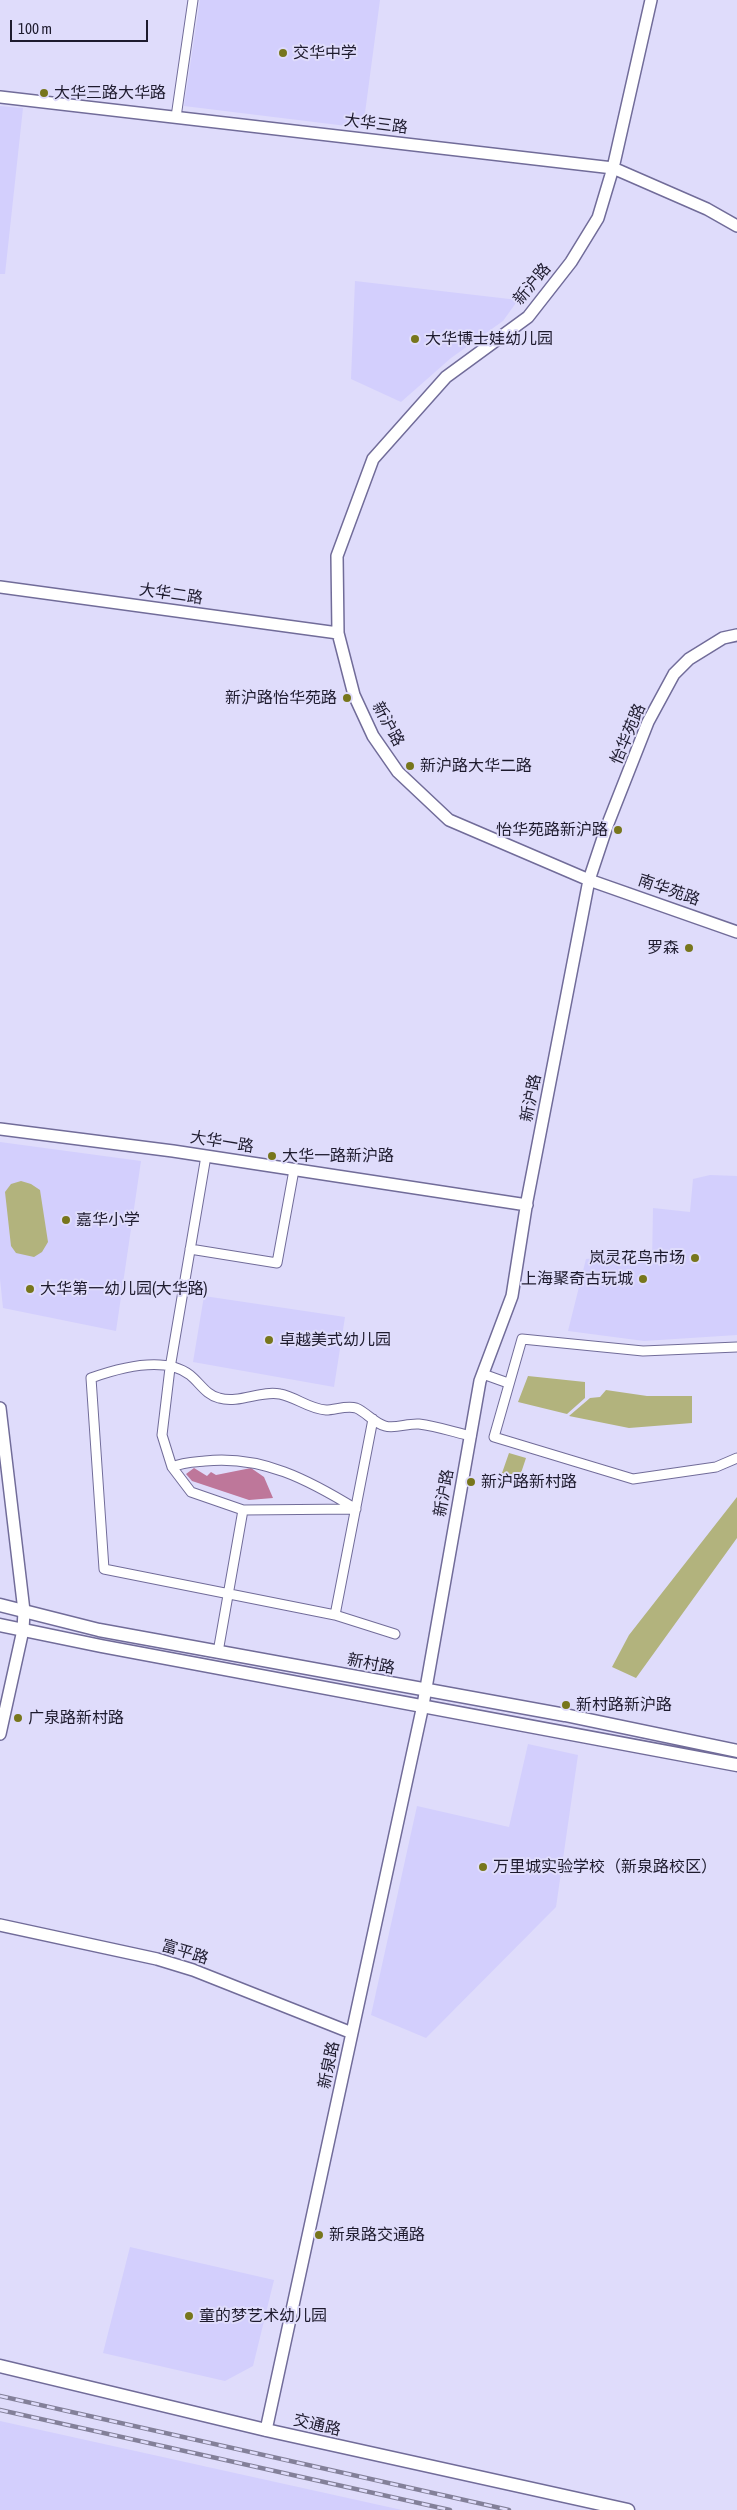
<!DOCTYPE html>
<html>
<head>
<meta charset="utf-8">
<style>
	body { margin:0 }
	#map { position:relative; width:737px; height:2510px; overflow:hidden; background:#dfdcfb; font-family:"Asap Condensed",sans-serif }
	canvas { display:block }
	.scale { position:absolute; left:10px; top:20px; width:138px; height:22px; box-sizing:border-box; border:2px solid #1e1b2e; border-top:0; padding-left:6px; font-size:15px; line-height:18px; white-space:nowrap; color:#1e1b2e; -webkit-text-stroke:4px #dfdcfb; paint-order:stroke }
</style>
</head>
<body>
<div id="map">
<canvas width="737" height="2510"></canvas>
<div class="scale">100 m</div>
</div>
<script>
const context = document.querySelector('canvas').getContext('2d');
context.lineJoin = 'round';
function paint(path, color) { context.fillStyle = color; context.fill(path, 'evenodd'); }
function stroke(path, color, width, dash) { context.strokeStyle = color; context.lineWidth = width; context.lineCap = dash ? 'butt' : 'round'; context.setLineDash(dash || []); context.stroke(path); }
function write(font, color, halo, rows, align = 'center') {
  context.font = font + ' "Asap Condensed","Noto Sans SC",sans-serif'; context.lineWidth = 4; context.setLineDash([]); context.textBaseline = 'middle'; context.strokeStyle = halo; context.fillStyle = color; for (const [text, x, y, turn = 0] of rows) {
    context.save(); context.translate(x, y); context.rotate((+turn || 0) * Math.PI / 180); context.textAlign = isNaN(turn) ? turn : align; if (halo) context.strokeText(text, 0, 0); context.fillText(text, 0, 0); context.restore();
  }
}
paint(new Path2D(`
	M200,0H380L363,128L184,106Z
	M0,106L23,108L5,274H0Z
	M355,281L518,300L503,321L451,358L401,402L351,379Z
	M0,1142L141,1161L116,1331L3,1308L0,1279Z
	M710,1175L737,1176V1335L644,1341L568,1331L586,1259L607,1257L652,1263L653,1208L690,1212L693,1179Z
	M204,1296L345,1317L334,1387L193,1362Z
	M528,1744L578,1755L556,1907L426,2038L371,2015L417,1806L509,1827Z
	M130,2247L274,2280L253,2366L225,2381L103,2353Z
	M0,2421L402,2510H0Z`), '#d3cffd');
paint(new Path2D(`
	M21,1181L31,1184L40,1190L48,1242L42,1252L34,1257L16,1253L11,1246L5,1192L11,1184Z
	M528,1376L585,1382V1398L567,1414L518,1402Z
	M606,1390L647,1396H692V1423L629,1428L569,1416L590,1398L600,1397Z
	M509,1453L526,1458L519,1479L502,1473Z
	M737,1497V1538L636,1678L612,1667L629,1635Z`), '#b2b37d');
paint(new Path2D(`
	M194,1468L207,1476L211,1472L216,1475L251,1468L264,1477L273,1498L249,1500L192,1481L186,1474Z`), '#be779a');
const minor = new Path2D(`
	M176,117L193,0
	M206,1156L170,1368L162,1435L172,1467L191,1492L243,1510L356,1509
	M190,1249L277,1263L294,1170
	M737,1347L643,1351L522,1339L494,1437L633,1479L716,1467L737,1458
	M483,1374L508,1383
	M373,1419L335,1615L104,1569L91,1378C119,1368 164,1355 190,1375C200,1383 206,1395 219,1398C239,1404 261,1390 280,1394C296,1397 309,1409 326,1410C335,1410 347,1405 356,1408C366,1412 374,1423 385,1426C395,1429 408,1423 419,1424C436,1426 454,1432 471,1436
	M172,1467C183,1462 194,1462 205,1461C262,1455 309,1480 356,1509
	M335,1615L395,1634
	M218,1652L243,1510`);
const tertiary = new Path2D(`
	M651,0L613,168L598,218L571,262L528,317L446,377L373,459L337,556L338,633L354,695L373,736L398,772L449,820L589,880L737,932
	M0,97L613,168L707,209L737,226
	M0,587L338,633
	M0,1129L173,1151L527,1205
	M0,1408L24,1611L23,1630L0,1734
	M0,1925L157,1959L193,1970L352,2033
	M266,2430L423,1705L480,1381L512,1296L527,1201L589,880L607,826L648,722L674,674L689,659L723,638L737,635`);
const secondary = new Path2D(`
	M0,1605L99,1630L565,1715L737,1751
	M0,1625L101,1646L737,1765
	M0,2366L266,2430L628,2510`);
stroke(minor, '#716c99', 11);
stroke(tertiary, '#716c99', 14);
stroke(secondary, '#716c99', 15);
stroke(minor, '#fff', 9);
stroke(tertiary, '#fff', 11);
stroke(secondary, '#fff', 12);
const rail = new Path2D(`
	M0,2396L509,2510
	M0,2410L450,2510`);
stroke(rail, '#838099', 4.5);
stroke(rail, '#dfdcfb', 2.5, [8]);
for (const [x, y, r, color] of [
	[283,53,5,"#77761c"],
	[44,93,5,"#77761c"],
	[415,339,5,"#77761c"],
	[347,698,5,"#77761c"],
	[410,766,5,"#77761c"],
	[618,830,5,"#77761c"],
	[689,948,5,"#77761c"],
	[272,1156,5,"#77761c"],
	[66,1220,5,"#77761c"],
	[695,1258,5,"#77761c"],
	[643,1279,5,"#77761c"],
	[30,1289,5,"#77761c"],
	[269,1340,5,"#77761c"],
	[471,1482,5,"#77761c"],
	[566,1705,5,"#77761c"],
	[18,1718,5,"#77761c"],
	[483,1867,5,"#77761c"],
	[319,2235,5,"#77761c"],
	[189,2316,5,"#77761c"]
]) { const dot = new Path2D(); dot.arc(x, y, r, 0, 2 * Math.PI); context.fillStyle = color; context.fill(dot); stroke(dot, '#dfdcfb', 2); }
write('16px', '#1e1b2e', '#dfdcfb', [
	["交华中学",293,53],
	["大华三路大华路",54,93],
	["大华博士娃幼儿园",425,339],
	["新沪路怡华苑路",337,698,"right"],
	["新沪路大华二路",420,766],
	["怡华苑路新沪路",608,830,"right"],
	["罗森",679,948,"right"],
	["大华一路新沪路",282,1156],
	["嘉华小学",76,1220],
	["岚灵花鸟市场",685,1258,"right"],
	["上海聚奇古玩城",633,1279,"right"],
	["大华第一幼儿园(大华路)",40,1289],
	["卓越美式幼儿园",279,1340],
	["新沪路新村路",481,1482],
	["新村路新沪路",576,1705],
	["广泉路新村路",28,1718],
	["万里城实验学校（新泉路校区）",493,1867],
	["新泉路交通路",329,2235],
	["童的梦艺术幼儿园",199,2316]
], 'left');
write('16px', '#1e1b2e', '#dfdcfb', [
	["大华三路",376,124,7],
	["新沪路",532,284,-50],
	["大华二路",171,594,8],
	["新沪路",388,724,61],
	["怡华苑路",628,734,-67],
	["南华苑路",669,890,19],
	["新沪路",531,1098,-79],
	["大华一路",222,1142,9],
	["新沪路",444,1493,-80],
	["新村路",371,1664,11],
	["富平路",185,1952,17],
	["新泉路",329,2065,-78],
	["交通路",317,2425,13]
]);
</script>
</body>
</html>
